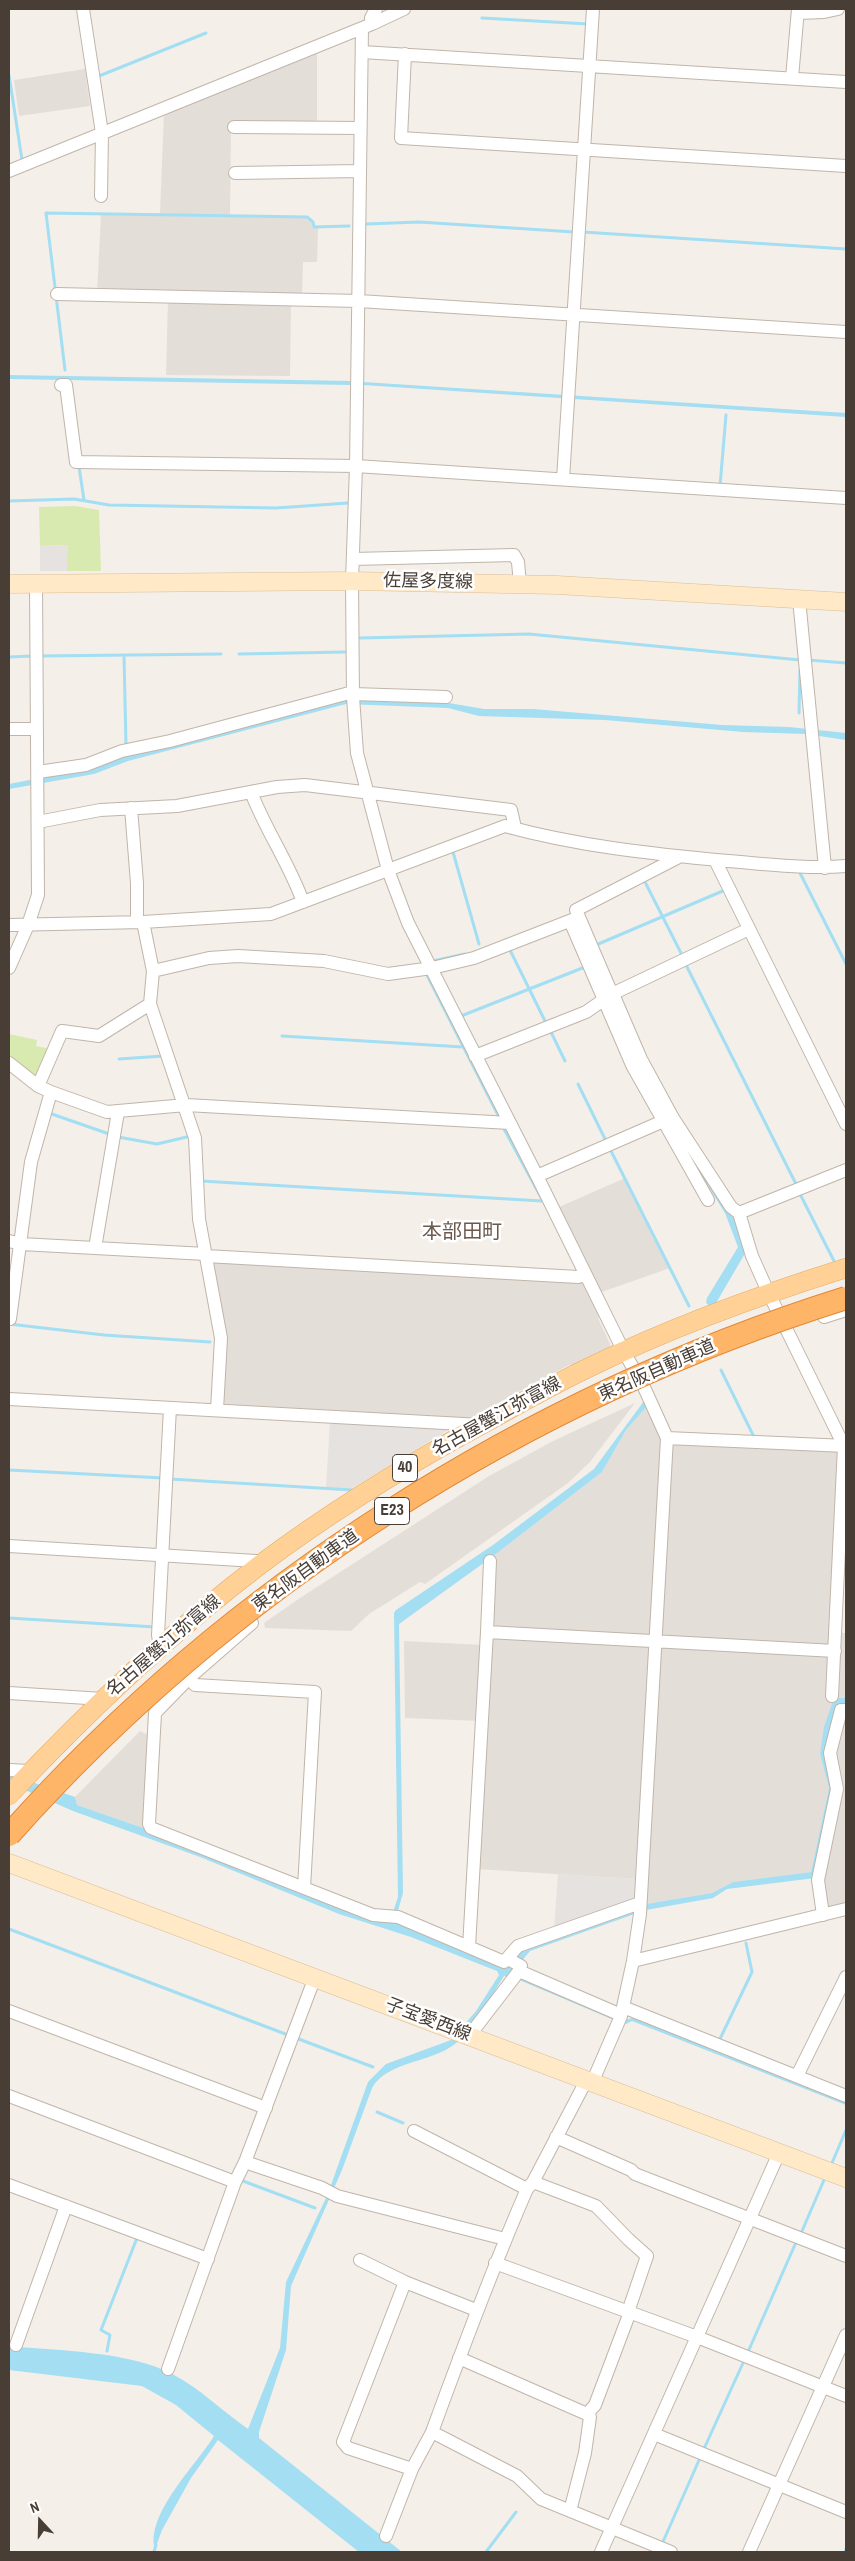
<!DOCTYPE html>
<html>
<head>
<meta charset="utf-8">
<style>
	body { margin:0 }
	#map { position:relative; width:855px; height:2561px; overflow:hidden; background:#f4efe8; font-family:"Archivo Narrow",sans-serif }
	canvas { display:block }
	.frame { position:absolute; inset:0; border:10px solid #483e36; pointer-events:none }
	.north { position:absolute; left:15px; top:2496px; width:50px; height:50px; -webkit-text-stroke:4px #fff; paint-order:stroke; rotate:339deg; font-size:14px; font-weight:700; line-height:20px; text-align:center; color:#483e36 }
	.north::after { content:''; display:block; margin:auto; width:18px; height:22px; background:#483e36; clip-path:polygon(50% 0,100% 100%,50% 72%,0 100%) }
</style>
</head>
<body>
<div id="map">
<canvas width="855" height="2561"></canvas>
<div class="frame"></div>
<div class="north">N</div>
</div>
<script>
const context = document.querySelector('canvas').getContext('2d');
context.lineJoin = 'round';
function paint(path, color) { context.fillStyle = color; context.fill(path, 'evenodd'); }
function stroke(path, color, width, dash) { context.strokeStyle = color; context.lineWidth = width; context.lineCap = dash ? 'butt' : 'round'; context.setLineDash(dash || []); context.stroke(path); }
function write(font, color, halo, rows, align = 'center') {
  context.font = font + ' "Archivo Narrow","Noto Sans JP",sans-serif'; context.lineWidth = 5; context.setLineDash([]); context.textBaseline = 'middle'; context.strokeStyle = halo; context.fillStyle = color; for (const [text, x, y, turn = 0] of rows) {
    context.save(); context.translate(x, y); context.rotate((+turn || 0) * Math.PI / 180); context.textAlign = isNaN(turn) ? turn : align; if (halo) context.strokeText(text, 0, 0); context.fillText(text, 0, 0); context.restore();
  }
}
paint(new Path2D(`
	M317,51V126L231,125L230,215L160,214L164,112Z
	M85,69L90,106L19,116L14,80Z
	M101,215L305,218L312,223L313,228H318L317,262H303L302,294L97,293Z
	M168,299L291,304L290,376L166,375Z
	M625,1178L670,1268L599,1293L557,1208Z
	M211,1262L582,1281L600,1316L598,1318L610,1344L609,1350L575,1367L569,1365L470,1418L225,1404L222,1399Z
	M635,1403L590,1462L568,1483L425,1584L420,1582L369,1614L351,1631L265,1628L264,1623L300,1598L489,1476L553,1441Z
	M648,1405L663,1439L649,1636L495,1627L489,1621L492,1557L602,1472L626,1430Z
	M681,1442L840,1450L829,1646L663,1637L660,1634L671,1447Z
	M838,1633H846V1698H834L820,1754L829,1788L811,1872L733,1882L712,1893L646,1904L660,1649L663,1645L827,1654Z
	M494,1636L646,1644L651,1648L635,1879L477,1869L489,1639Z
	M404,1641L483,1645L480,1721L405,1718Z
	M846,1716V1905L825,1911L821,1883L834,1752L842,1718Z
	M140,1731L152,1737L149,1830L77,1805L75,1797Z`), '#e4ded9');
paint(new Path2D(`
	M75,506L99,510L101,571H67V545L40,546L39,507Z
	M9,1034L37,1040L36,1046L50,1049L38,1076L34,1078L9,1059Z`), '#d9eab0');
paint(new Path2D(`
	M68,545L67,571H40V546Z
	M330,1420L450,1429L349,1490L326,1488Z
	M558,1874L635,1879L634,1902L554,1929Z`), '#e6e2e0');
paint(new Path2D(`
	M9,375L351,381L350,385L9,379Z
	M363,382L846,413V417L363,385Z
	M344,699L443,702L484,709H533L722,725L789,727L846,733V740L806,734L743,732L605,720L479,716L448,708L346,704L128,761L94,774L9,789V784L81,770L112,760Z
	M569,907L572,909L638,1060L737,1220L747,1250L716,1303L710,1306L706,1303L707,1298L738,1247L725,1213L665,1118L606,993Z
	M644,1401L648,1405L626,1430L602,1472L492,1557L399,1624L403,1893L397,1914L504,1965L517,1949L646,1904L712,1893L733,1882L811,1872L829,1788L820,1754L824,1727L834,1698H846V1704H838L831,1728L835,1788L815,1878L727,1889L713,1898L646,1910L530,1951L516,1968L625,2020L632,2018L640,2020L846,2101V2105L632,2021L626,2024L614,2020L517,1979L504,1976C490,1998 475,2028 455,2044C431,2063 387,2061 372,2088L342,2170L291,2286L286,2350L259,2432V2438L402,2552H359L218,2440L191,2478L162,2530L155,2549C145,2515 197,2464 214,2436L176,2405L142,2386L9,2370V2346C59,2351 130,2351 174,2375C201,2389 223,2412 248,2429L280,2348L286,2282L327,2196L368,2082L386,2064L451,2040L476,2011L499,1975L497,1971L411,1937L339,1914L200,1857L73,1811L9,1783V1774L75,1797L77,1805L149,1830L370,1918L393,1912L398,1897L394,1613L396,1610L493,1545L594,1469Z`), '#a3def3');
stroke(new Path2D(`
	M482,18L588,24
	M9,75L22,160
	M99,76L206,33
	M366,224L419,222L574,232
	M583,232L846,249
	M65,370L46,213L307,217L313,222L314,227L349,226
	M79,467L84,500
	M720,486L726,415
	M9,501L74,499L109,505L276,508L348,503
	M360,638L529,634L800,660
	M239,654L345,652
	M124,655L126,746
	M40,656L221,654
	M9,657L33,656
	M808,660L846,663
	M799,713L800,670
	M453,852L479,944
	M800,873L846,964
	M644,880L683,957
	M596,945L725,890
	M510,950L546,1023
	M433,961L465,954
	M685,963L797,1186
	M426,973L499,1117
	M461,1016L585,967
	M550,1030L565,1061
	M282,1036L463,1047
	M119,1059L163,1056
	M578,1084L606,1141
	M49,1113L112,1135
	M504,1129L543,1201
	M118,1137L157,1144L191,1136
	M610,1149L689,1306
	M201,1181L542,1201
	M800,1194L834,1261
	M9,1324L104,1335L210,1342
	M721,1370L754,1437
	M9,1470L163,1478
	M170,1479L352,1490
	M9,1618L155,1627
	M9,1929L288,2035
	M296,2038L373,2067
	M719,2041L752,1972L746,1943
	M377,2112L403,2123
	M832,2163L846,2130
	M243,2181L315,2208
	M802,2231L824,2180
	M107,2351L110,2335L101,2330L137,2238
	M748,2352L797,2240
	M703,2451L743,2363
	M662,2544L700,2458
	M154,2552L156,2545
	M486,2552L516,2512
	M845,2552L846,2549`), '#a3def3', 3);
const street = new Path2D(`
	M83,9L102,133L101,196
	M798,13L824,12L838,9
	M372,24L371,18L376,9
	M362,28L356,466L352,581L353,697L357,753L388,870L408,923L537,1176L624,1352L643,1385L667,1438L640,1914L633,1961L621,2016L592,2083
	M362,52L846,82
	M405,54L401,138L846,166
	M792,78L798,9
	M234,127L360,128
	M9,171L372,24L404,9
	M235,173L359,171
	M57,294L359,301L846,332
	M61,385H66L76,462L356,466L846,498
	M563,479L593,9
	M353,559L514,555L518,562L520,584
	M799,599L825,868
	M353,694L446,697
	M9,729H37
	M38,772L86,765L122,751L170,741L353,692
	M251,792C266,831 289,863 303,902
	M131,808L137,883V922
	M38,822L100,810L177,806L277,787L305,785L511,810L514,823L512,828
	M715,860L846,1124
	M570,921L632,1065L708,1200
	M143,922L153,971L150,1004L195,1138L199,1219L221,1338L217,1410
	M9,925L143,922L271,914L505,826C577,846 653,854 728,861C767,864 807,869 846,866
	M9,968L28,925L38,895L36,584
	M432,968L474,958L577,918
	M153,971L209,958L238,956L324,961L388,974L432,968
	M612,994L576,910L677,858
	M613,994L641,1059L673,1118L731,1207L739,1213L752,1256L769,1294L844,1446L832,1696
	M475,1056L586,1012L612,994L749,929
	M9,1063L38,1086L51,1092L107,1112L186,1105L510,1123
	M38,1086L62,1031L99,1036L150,1004
	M537,1176L668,1119
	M739,1213L846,1170
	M9,1241L21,1244L206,1254
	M95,1248L118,1112
	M206,1256L578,1277L586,1275
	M824,1317L846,1310
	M10,1319L31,1162L51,1092
	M9,1399L481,1425
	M667,1438L846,1446
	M9,1546L256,1561L261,1564
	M252,1623L189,1678L155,1713L149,1824L151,1828L373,1915L398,1917L504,1962L518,1946L640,1903
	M487,1632L490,1561
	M160,1647L158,1635L170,1408
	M189,1678L195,1685L315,1692L304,1888
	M9,1693L103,1699
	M9,1770L30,1771
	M823,1915L818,1880L837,1789L830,1753L841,1710H846
	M469,1947L487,1632L835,1651
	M508,1959L521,1966L519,1971L621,2015
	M633,1961L846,1909
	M623,2007L846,2096
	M9,2011L266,2108
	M469,2036L519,1971
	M797,2076L846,1977
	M586,2081L533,2182L527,2189C492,2269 462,2350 432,2432L517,2476L541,2499L671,2552
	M9,2096L235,2182
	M414,2131L527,2189
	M556,2137L631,2170L635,2174L846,2256
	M245,2162L322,2188L337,2196L505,2239
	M533,2182L596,2206L628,2239L647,2256L628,2312
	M9,2185L208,2259
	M360,2260L405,2282L476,2310
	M495,2263L697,2337L846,2396
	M405,2282L343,2442L348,2448L412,2469
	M16,2345L66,2206
	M459,2358L587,2414L595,2405L630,2312
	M168,2369L235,2182L245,2162L315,1977
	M654,2434L846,2512
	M570,2511L585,2453L590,2417L587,2414
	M386,2536L412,2469L432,2432
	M601,2552L779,2153
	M749,2552L846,2335`);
const secondary = new Path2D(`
	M9,584L352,581L557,585L846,602
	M9,1863L846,2178`);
const primary = new Path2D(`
	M9,1795C87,1712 170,1633 261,1564C329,1513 402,1468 477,1427C514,1407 550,1386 588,1368C669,1328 760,1295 846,1268`);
stroke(street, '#c0b5aa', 14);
stroke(secondary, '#d9be98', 19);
stroke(primary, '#e8ab63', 20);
stroke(street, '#fff', 12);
stroke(secondary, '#ffe9c7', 18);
stroke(primary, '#ffd196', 19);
const highwayBridge = new Path2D(`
	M9,1835C231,1585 527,1398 846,1298`);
stroke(highwayBridge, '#e28734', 24, []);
stroke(highwayBridge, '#ffb568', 22);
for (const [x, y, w] of [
	[405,1468,25],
	[392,1511,35]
]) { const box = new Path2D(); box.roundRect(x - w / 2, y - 13.5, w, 27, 4); context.fillStyle = '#fff'; context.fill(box); stroke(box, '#483e36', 1); }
write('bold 16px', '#483e36', null, [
	["40",405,1468],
	["E23",392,1511]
]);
write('18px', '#483e36', '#fff', [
	["佐屋多度線",428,582,1],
	["東名阪自動車道",657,1371,-24],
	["名古屋蟹江弥富線",497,1417,-29],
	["東名阪自動車道",306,1571,-36],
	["名古屋蟹江弥富線",164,1646,-41],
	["子宝愛西線",428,2020,21]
]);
write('20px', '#6b5a4d', '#fff', [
	["本部田町",462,1233]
]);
</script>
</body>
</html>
